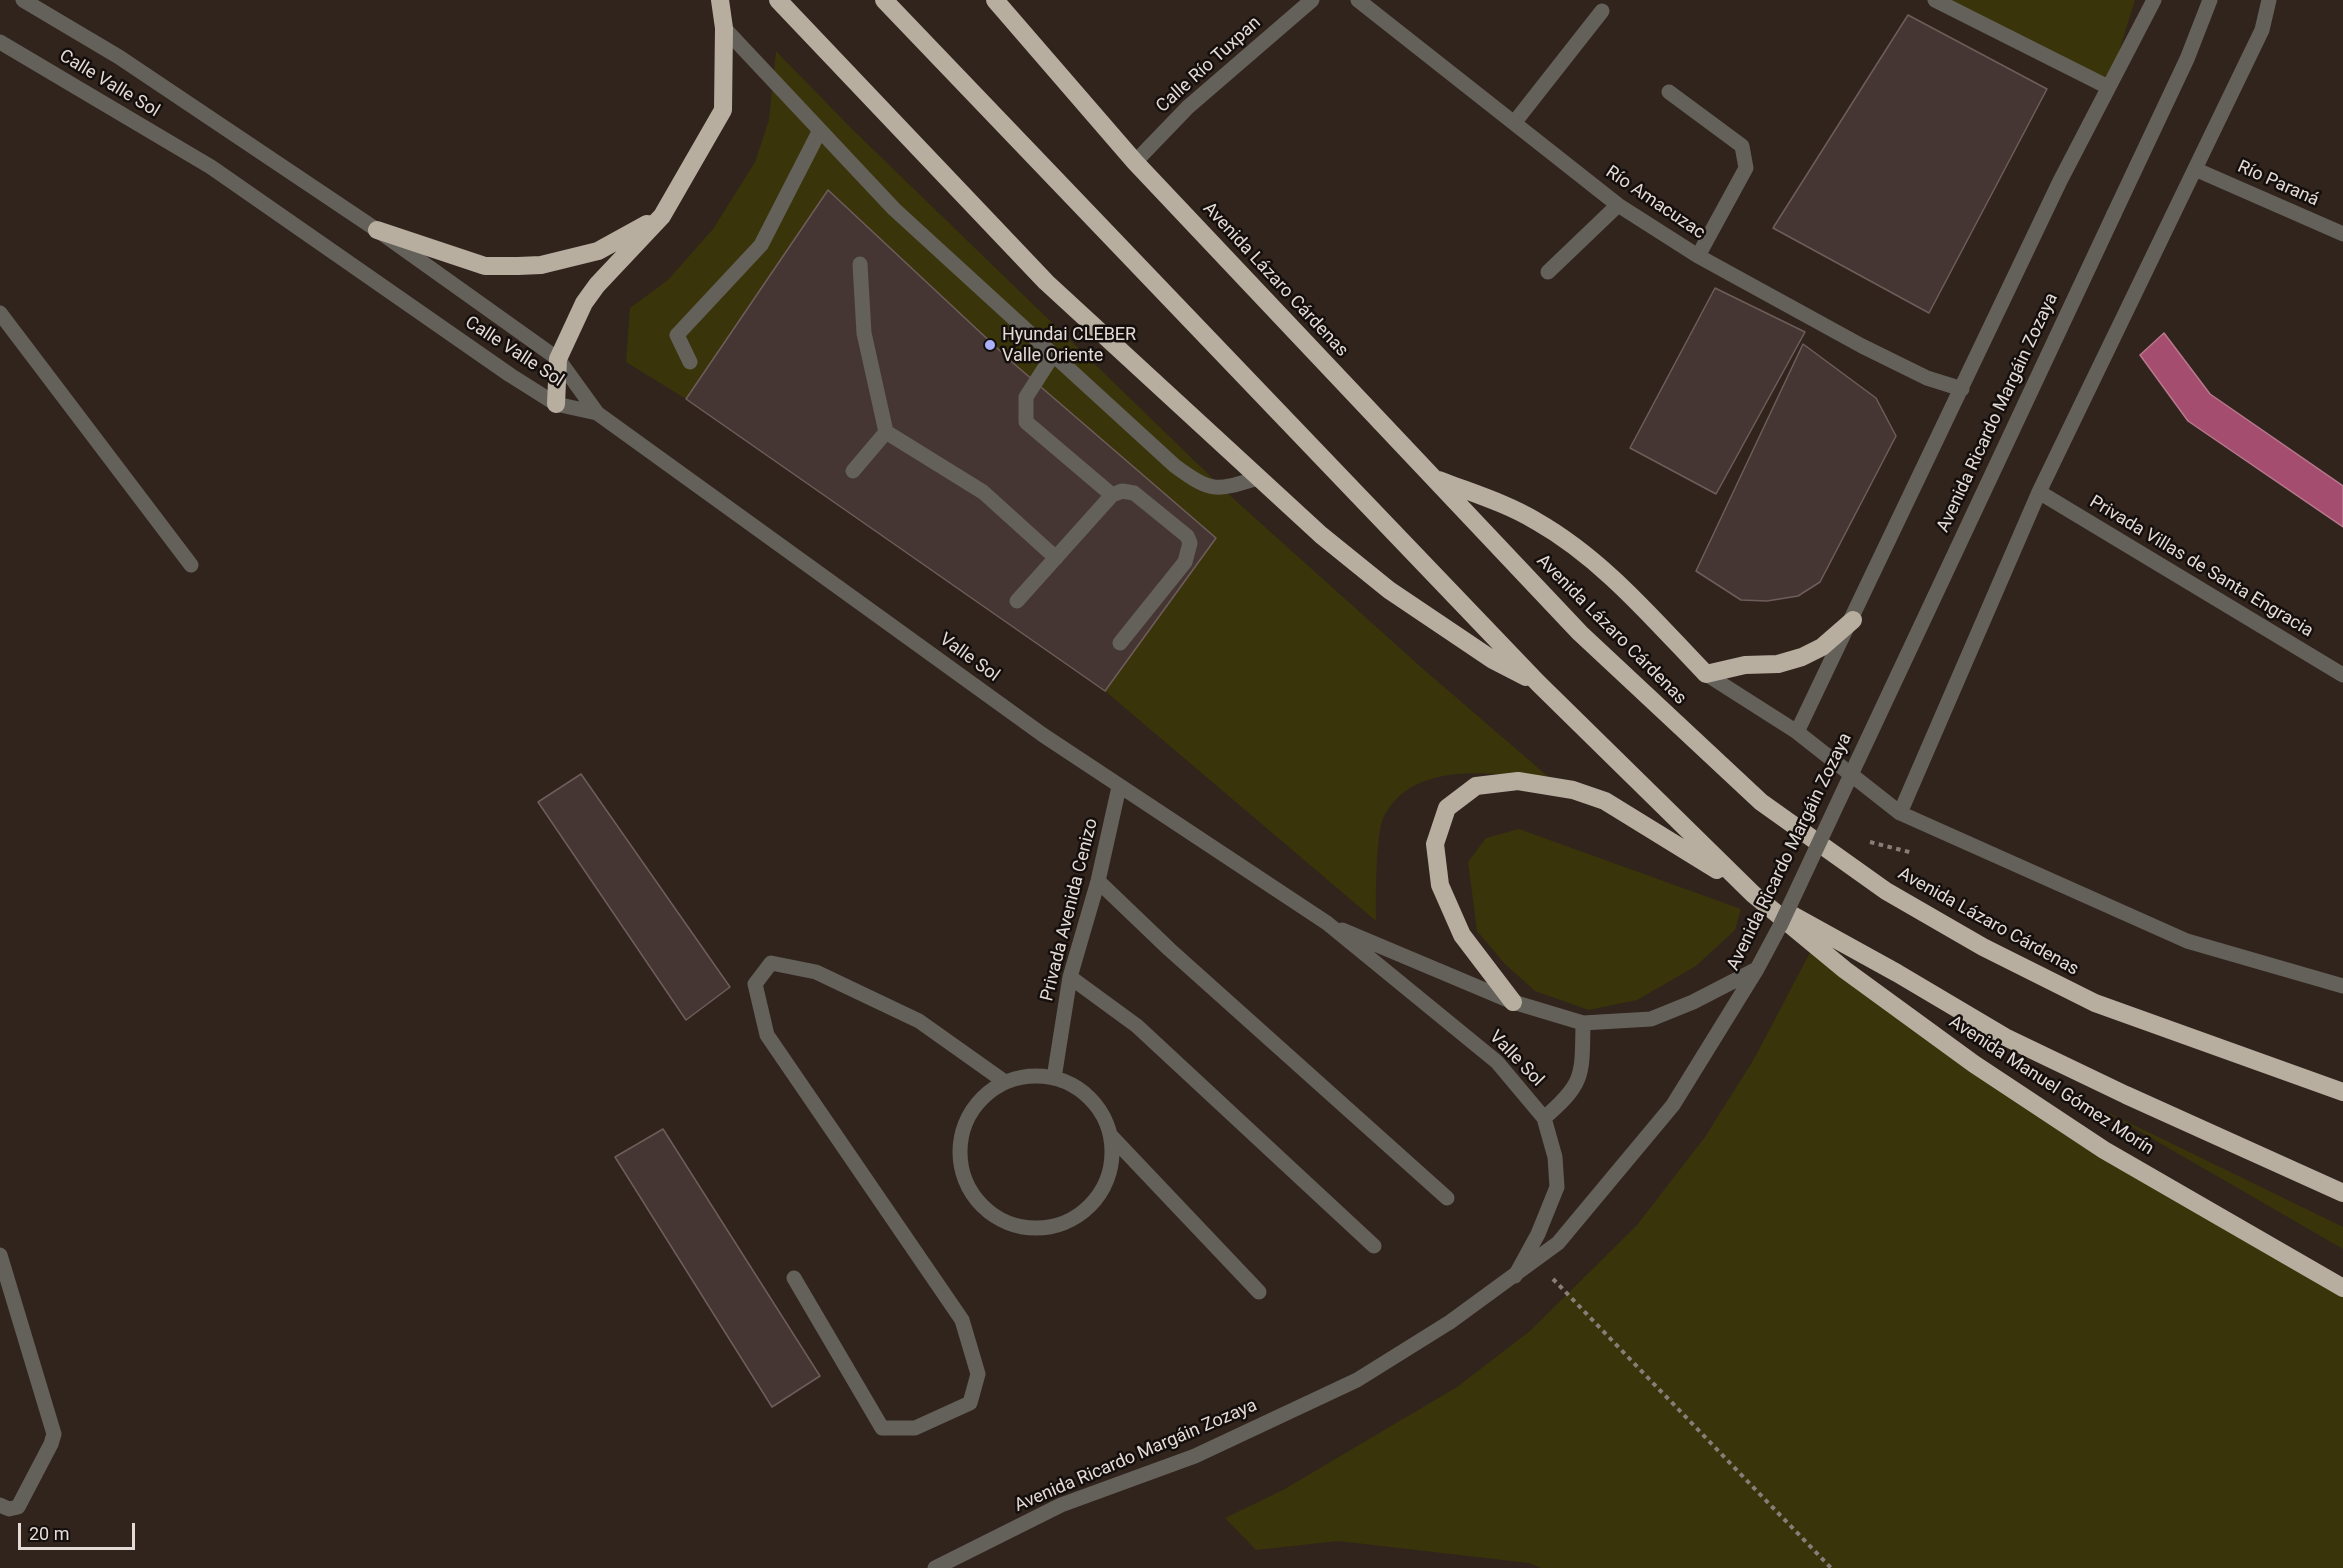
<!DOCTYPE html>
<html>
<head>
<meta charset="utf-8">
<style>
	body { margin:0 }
	#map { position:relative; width:2343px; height:1568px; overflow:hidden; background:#31241d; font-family:Roboto,sans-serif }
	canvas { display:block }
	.scale { position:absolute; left:18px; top:1523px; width:117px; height:27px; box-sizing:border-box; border:3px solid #e4dbd7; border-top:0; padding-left:8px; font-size:18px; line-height:21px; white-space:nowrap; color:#e4dbd7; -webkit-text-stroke:4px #140f0c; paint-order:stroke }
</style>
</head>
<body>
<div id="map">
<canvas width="2343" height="1568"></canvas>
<div class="scale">20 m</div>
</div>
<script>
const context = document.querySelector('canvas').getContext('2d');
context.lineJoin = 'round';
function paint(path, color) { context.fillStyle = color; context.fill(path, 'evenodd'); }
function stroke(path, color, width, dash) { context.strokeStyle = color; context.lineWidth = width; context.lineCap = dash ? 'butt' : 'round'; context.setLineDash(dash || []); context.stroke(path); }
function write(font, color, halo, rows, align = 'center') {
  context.font = font + ' Roboto,sans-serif'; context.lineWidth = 5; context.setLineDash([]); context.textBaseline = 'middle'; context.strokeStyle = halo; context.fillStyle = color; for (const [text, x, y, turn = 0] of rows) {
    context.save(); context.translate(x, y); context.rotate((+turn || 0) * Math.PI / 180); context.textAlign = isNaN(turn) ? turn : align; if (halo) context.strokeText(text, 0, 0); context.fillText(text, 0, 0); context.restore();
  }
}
paint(new Path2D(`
	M1935,0H2135L2108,87Z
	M776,51L851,128L1236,501L1422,668L1551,779C1497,774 1415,758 1384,816C1375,835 1376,898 1376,921L1105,691L686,399L626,362L630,308L668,280L713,229L755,162L769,120Z
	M1519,829L1741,909L1735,930L1696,966L1637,1000L1589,1010L1535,991L1505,964L1477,931L1468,862L1486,838Z
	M1815,943L2001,1078L2343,1284V1568H1541L1529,1563L1338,1541L1256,1550L1225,1518L1283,1490L1457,1387L1530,1331L1637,1225L1705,1137L1754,1059Z
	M2101,1109L2343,1227V1249Z`), '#393409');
const water = new Path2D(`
	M2164,333L2210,394L2343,486V527L2188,421L2140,355Z`);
paint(water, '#a54d6e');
stroke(water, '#b8788e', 1.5);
const building = new Path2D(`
	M1908,15L2047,89L1929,313L1773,228Z
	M828,190L1012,362L1216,538L1105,691L686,399Z
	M1715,288L1805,332L1716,494L1630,448Z
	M1803,344L1876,398L1896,436L1820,582L1798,596L1767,601L1741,600L1696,571Z
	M581,774L730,987L686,1020L538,802Z
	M663,1129L820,1376L772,1407L615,1157Z`);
paint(building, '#453634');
stroke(building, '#6e5d5b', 1.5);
stroke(new Path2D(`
	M1870,842L1913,853
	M1553,1279L1831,1568`), '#887d78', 4, [4.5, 4.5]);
stroke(new Path2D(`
	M23,0L119,57L377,230L558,359L597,413L1043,735L1327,923L1497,1062L1544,1118L1555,1157L1557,1187L1538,1234L1515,1276
	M1358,0L1618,205L1698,256L1862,346L1927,378L1962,389
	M1935,0L2108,87
	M724,28L894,209L1175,466C1212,493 1215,491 1258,478
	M0,42L211,167L510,375L556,404L597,413
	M1669,92L1742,146L1746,168L1698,256
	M1514,123L1602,11
	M1135,162L1188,107L1312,0
	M2197,170L2343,234
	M2114,214L2187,59L2210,0
	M1548,272L1618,205
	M0,313L191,565
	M1053,355L1026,397V422L1112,495
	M690,362L677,335L761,245L819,132
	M886,432L983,492L1056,558
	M853,471L886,432L864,333L860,264
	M2039,492L2343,675
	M1017,601L1112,495L1122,491L1134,493L1187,536L1190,543L1185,562L1120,643
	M1706,674L1797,732L1900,813L2187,941L2343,986
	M1797,732L2060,181L2154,0
	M1900,813L2039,492L2262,30L2269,0
	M1098,881L1169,949L1447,1198
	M1342,930L1513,1002L1583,1023L1651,1019L1693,1002L1757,969
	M1070,977L1137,1026L1374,1246
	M960 1152a76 76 0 1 1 152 0a76 76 0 1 1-152 0Z
	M1054,1078L1070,977L1098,881L1119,787
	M1544,1118C1585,1083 1582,1075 1583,1023
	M1111,1136L1259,1292
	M0,1255L54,1434L51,1444L18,1507L9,1509L0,1505
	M794,1278L882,1428H915L970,1403L978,1374L962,1320L767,1035L755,984L771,963L816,972L919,1021L1005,1082
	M935,1568L1061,1505L1195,1456L1357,1380L1450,1322L1558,1243L1673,1105L1757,969L1780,926`), '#64605a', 15);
stroke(new Path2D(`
	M778,0L1046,282L1321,535L1389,590L1493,660L1526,677
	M884,0L1538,683L1753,894L1845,970L1974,1064L2104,1150L2343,1288
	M995,0L1135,162L1580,633L1761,802L1886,891L1983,947L2095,1003L2343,1092
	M377,230L485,266H518L541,265L598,251L647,224
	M556,404L558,359L584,303L597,285L662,216L723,110L724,28L720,0
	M1439,480C1472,493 1506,503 1536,521C1603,559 1653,619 1706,674L1745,665L1778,664L1802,657L1822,647L1853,620
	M1792,915L1897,973L2005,1037L2126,1095L2343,1193
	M1513,1002L1462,935L1440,885L1435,844L1447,808L1476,786L1518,781L1573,790L1605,801L1717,870`), '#b7aea0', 18);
stroke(new Path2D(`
	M1780,926L2114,214`), '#64605a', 15);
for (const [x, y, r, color] of [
	[990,345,6,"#aab0fc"]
]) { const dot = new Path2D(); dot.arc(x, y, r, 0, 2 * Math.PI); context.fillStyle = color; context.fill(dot); stroke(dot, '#140f0c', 2); }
write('18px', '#e4dbd7', '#140f0c', [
	["Calle Río Tuxpan",1209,65,-42],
	["Calle Valle Sol",109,84,31],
	["Río Paraná",2278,184,24],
	["Río Amacuzac",1655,203,34],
	["Avenida Lázaro Cárdenas",1275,280,47],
	["Calle Valle Sol",514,352,33],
	["Avenida Ricardo Margáin Zozaya",1998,413,-65],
	["Privada Villas de Santa Engracia",2201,567,31],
	["Avenida Lázaro Cárdenas",1611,630,45],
	["Valle Sol",969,658,36],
	["Avenida Ricardo Margáin Zozaya",1790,852,-64],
	["Privada Avenida Cenizo",1070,910,-76],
	["Avenida Lázaro Cárdenas",1988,922,29],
	["Valle Sol",1516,1059,46],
	["Avenida Manuel Gómez Morín",2051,1086,33],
	["Avenida Ricardo Margáin Zozaya",1136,1456,-23]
]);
write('18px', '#e4dbd7', '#140f0c', [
	["Hyundai CLEBER",1002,335],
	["Valle Oriente",1002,356]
], 'left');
</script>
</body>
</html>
